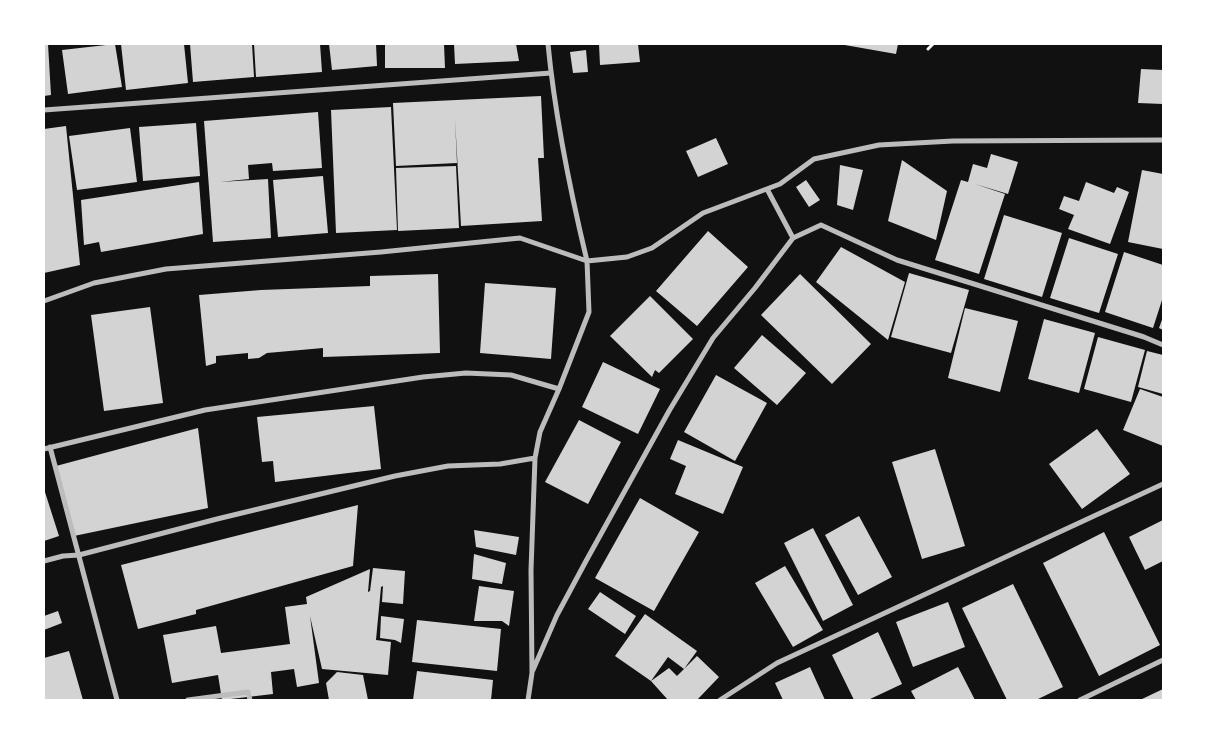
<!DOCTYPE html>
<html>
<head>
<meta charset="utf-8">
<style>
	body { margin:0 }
	#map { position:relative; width:1207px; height:744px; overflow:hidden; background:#111; font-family:Jost,sans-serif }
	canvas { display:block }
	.frame { position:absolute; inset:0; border:45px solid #fff; pointer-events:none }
</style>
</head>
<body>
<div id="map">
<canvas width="1207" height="744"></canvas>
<div class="frame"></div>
</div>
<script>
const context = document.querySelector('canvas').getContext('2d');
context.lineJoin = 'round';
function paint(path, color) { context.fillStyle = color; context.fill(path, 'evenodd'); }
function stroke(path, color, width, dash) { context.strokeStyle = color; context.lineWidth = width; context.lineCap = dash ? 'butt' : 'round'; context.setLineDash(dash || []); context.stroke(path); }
paint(new Path2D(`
	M44,44H48L51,95L44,96Z
	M115,44L122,87L68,94L62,50Z
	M121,44H184L188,83L126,90Z
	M190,44H252L254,77L193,82Z
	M254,44H320L322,72L256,77Z
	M329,44H376L377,66L332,70Z
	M385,44H444L445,68H385Z
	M454,44H516L519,61L455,64Z
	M599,44H638L640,62L600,65Z
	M839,44H898L896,54Z
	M586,50L588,72L573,73L570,52Z
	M1141,69L1163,70V104L1138,103Z
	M541,96L544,158H538L542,221L461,226L455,119L457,163L396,166L393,103Z
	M391,107L397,230L336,233L331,110Z
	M318,112L322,168L273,171L272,163L248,165L249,179L220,182L268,179L271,238L213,242L204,121Z
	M196,123L200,176L143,181L139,127Z
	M66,126L80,265L44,273V129Z
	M130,128L137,182L77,190L69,136Z
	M716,138L728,164L698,177L686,151Z
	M991,154L1018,162L1008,194L975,184L1005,194L979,274L935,260L961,180L968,182L973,164L987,168Z
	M902,160L947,191L936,240L888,221Z
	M840,165L863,170L853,210L837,205Z
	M456,166L459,228L398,231L396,168Z
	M1142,170L1163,174V249L1128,242Z
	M323,176L328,233L278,237L273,180Z
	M806,180L820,200L809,207L796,187Z
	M199,182L203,234L101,252L99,242L84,245L81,200Z
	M1086,182L1114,193L1117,187L1129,192L1110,244L1068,229L1074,215L1059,209L1064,196L1079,201Z
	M1004,215L1062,233L1042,297L984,279Z
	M708,231L748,267L697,326L656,291Z
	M1069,238L1118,254L1099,313L1050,298Z
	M841,247L905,282L888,340L816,282Z
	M1124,252L1163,265V297L1153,328L1105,312Z
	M909,273L969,290L951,353L891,337Z
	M438,274L440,353L323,357V348L267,353L259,358L248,359V353L216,356V363L206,366L199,295L261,290L370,286V276Z
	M800,274L871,344L832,384L761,315Z
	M485,283L556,288L551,359L480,353Z
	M650,296L693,339L659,373L655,370L652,377L610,336Z
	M150,307L163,403L104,411L91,315Z
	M965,308L1018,321L1000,392L948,378Z
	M1163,317V330L1159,328Z
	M1044,319L1095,333L1079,393L1028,379Z
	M762,335L806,373L777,405L734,368Z
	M1098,337L1145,350L1131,402L1084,389Z
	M1147,351L1163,355V394L1138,387Z
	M603,362L660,389L638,434L582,407Z
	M716,375L767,403L735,461L684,432Z
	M1140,389L1163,397V446L1123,430Z
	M374,406L381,469L275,482L273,461L262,462L257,417Z
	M579,420L621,442L588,504L545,482Z
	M198,428L208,508L74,536L56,466Z
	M1097,429L1130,474L1082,509L1049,464Z
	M678,440L743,467L723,514L675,494L686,466L670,459Z
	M935,449L965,546L922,559L892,462Z
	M44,489L59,536L44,541Z
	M640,498L699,532L654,611L595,578Z
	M358,505L353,566L196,610V614L138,629L121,565Z
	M859,516L892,577L858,595L825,535Z
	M1163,520V561L1145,570L1129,537Z
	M813,528L853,605L823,621L784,543Z
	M474,530L519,537L516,555L476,547Z
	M1104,532L1160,645L1099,676L1043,563Z
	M474,554L506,563L502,584L472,579Z
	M785,566L823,630L793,647L755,583Z
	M373,568L405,571L403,604L382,602L383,586L381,587L376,640L391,642L388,675L322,669L310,616L319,683L297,687L294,669L271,672L273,694L222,700L218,675L172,683L163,635L216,626L221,653L290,644L285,607L307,604L306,597L370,569L368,592L370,591Z
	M1013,584L1063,687L1036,700H1007L962,608Z
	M479,586L514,591L509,626L502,621H474Z
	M600,592L636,616L625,634L588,609Z
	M948,602L965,647L913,667L896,622Z
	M58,611L62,623L44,630V616Z
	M645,614L697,651L684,669L668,657L651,681L615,656Z
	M381,616L404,619L401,643L395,640L380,638Z
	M417,620L501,629L497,671L412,662Z
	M878,632L902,684L868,700H854L832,655Z
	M69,651L83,700H44V658Z
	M697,656L719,677L697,700H668L651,681L669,668L677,676Z
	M810,667L825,700H783L775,683Z
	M958,667L975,700H916L911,691Z
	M417,671L493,680L491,700H413Z
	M337,672L363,675L368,700H329L326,683Z
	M1163,689V700H1140Z`), '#d3d3d3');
stroke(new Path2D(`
	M928,49L933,44`), '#f5f5f5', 3);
stroke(new Path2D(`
	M548,44C555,117 570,190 587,261L627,257L652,248L703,213L780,184L814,159L879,145L953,141L1163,140
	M44,110L551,73
	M767,189L793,238
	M44,301L94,283L166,269L381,252L520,238L587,261L589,312L559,389L540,432L535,458L531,570L532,673L528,700
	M50,447L117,700
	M44,449L205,410L423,377L466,373L511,375L559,389
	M44,561L63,556L79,555L217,519L395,476L448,466L500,464L535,458
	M533,670L557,615L586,561L669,411L713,338L755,288L793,238L821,225L897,260L1144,337L1163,345
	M188,700L248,692L250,700
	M720,700L777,663L1163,484
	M1080,700L1163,660`), '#bcbcbc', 5);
</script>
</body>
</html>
